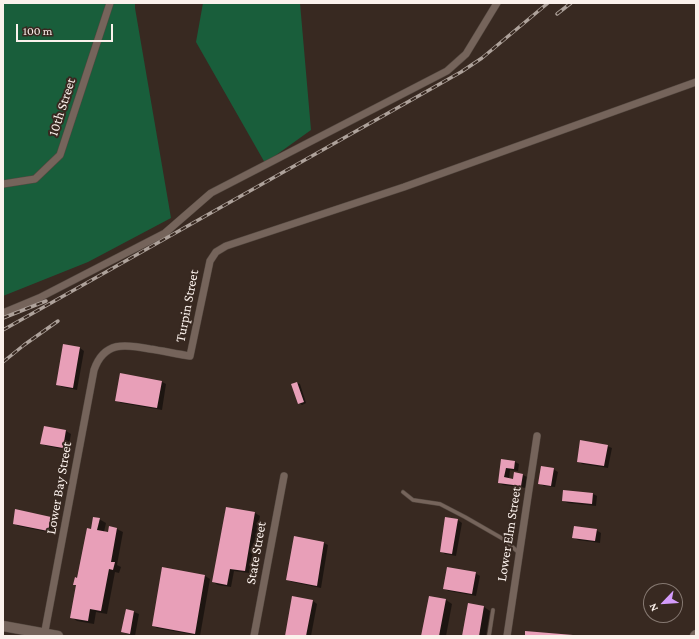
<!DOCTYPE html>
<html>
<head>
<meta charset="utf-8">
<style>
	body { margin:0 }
	#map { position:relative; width:699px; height:639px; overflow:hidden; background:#382921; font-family:"Crimson Pro",serif }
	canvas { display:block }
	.frame { position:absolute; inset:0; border:4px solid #fbf1ec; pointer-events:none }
	.north { position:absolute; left:643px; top:583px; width:40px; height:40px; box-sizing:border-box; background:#382921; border:1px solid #867972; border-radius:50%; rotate:245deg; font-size:11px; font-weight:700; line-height:16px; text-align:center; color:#fbf1ec }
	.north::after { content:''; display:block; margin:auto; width:14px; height:18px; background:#d49cfb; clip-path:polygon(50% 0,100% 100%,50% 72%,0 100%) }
	.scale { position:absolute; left:16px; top:24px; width:97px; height:18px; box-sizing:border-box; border:2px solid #fbf1ec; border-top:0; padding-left:5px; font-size:12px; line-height:14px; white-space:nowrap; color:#fbf1ec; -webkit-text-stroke:3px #382921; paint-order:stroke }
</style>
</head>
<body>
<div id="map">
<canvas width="699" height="639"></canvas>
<div class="frame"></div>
<div class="north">N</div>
<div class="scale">100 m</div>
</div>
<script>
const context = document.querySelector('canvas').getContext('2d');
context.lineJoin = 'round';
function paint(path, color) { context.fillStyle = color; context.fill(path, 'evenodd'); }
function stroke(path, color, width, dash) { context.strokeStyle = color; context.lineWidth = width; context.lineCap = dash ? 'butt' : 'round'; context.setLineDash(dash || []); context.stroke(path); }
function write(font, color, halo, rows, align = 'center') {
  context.font = font + ' "Crimson Pro",serif'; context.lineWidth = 4; context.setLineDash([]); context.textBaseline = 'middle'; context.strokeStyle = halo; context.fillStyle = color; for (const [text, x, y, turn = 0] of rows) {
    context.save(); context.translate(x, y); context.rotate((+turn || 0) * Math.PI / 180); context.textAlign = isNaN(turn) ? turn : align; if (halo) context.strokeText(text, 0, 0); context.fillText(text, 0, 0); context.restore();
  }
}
paint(new Path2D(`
	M3,3H135V8L171,218L88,262L3,296Z
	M203,3H300L311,130L265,163L196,42Z`), '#195e3b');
paint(new Path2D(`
	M80,348L84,351L77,390L62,387L57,384Z
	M162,382L166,384L162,410L121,403L116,400Z
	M297,383L300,384L306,403L302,405L299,403Z
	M44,427L66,431L71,434L68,450L46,446L42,443Z
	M607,446L612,448L608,468L582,464L578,461Z
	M502,460L515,462L519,464L518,471L510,470L509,479L514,480L515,474L523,475L527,477L526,488L503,485L499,483Z
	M553,469L558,472L555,487L544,486L539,483Z
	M593,494L597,496L596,506L568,503L563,501Z
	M226,508L255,513L260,516L249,573L234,571L231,587L218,585L213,582Z
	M51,517L55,520L53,533L18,526L14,523Z
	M99,519L106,523L104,532L109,533L110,527L117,529L123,532L117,565L121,567L119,573L115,572L107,614L96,612L94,624L77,621L71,617L77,586L74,584L78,579L92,530Z
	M458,520L462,523L456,556L445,554L441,551Z
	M596,530L601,533L600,543L578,540L573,537Z
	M295,537L324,543L328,545L321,588L292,582L288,580Z
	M163,568L205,576L210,579L200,636L157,628L153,626Z
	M475,573L480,576L476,596L449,591L444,589Z
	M430,597L446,600L452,604L446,636H422Z
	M313,601L317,604L311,636H286Z
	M484,607L490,611L486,636H463Z
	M126,610L134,612L139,614L135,636L127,634L123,632Z`), '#0007');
paint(new Path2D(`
	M63,344L80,347L73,388L56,385Z
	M120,373L162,381L157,408L115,401Z
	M297,382L304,402L298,404L291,384Z
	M44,426L66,430L63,448L40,444Z
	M580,440L608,445L604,466L577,462Z
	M501,459L515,461L514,469L506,468L504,477L513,479L514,472L523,474L521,486L498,483Z
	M541,466L554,468L551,486L538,484Z
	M563,490L593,493L592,504L562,501Z
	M226,507L255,512L245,571L230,569L227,585L212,582Z
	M15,509L51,517L48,531L13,524Z
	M93,517L100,518L97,530L108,532L109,526L117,528L111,562H115L113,570L109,569L101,611L90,609L88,621L70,618L76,585H73L75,577L77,578L87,528L91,529Z
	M445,517L458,519L452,554L440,552Z
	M574,526L597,529L595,541L572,538Z
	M294,536L324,542L317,586L286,580Z
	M162,567L205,575L195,634L152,626Z
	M447,567L476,572L472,594L443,589Z
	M292,596L313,600L306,636H285Z
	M429,596L446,599L439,636H421Z
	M468,603L484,606L479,636H462Z
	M126,609L134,611L130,634L121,632Z
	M525,631L573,635V636H525Z`), '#e89fb8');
const lane = new Path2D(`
	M403,492L413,500L440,504L465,517L505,540L519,553
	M489,636L493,610`);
const street = new Path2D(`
	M3,184L35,179L60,155L110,3
	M3,313L39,298L165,233L211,193L447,71L466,54L497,3
	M44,636L94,370C104,341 125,344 150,349C163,351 177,354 190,356L210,261L216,252L226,246L404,187L696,82
	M254,636L284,476
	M507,636L537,436`);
const secondary = new Path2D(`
	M3,626L58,636
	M695,636L696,635`);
stroke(lane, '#544840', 4.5);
stroke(street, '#544840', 8);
stroke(secondary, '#544840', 11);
stroke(lane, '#75645b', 3.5);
stroke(street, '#75645b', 7);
stroke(secondary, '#75645b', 10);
const rail = new Path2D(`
	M557,14L571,3
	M3,318L46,301
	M3,330L461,72L482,58L548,3
	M3,362L24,345L58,321`);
stroke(rail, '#aea29b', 3.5);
stroke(rail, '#382921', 2, [6]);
write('14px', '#fbf1ec', '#382921', [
	["10th Street",62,107,-72],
	["Turpin Street",187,306,-79],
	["Lower Bay Street",59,488,-80],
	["Lower Elm Street",509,534,-81],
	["State Street",256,553,-80]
]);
</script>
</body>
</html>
